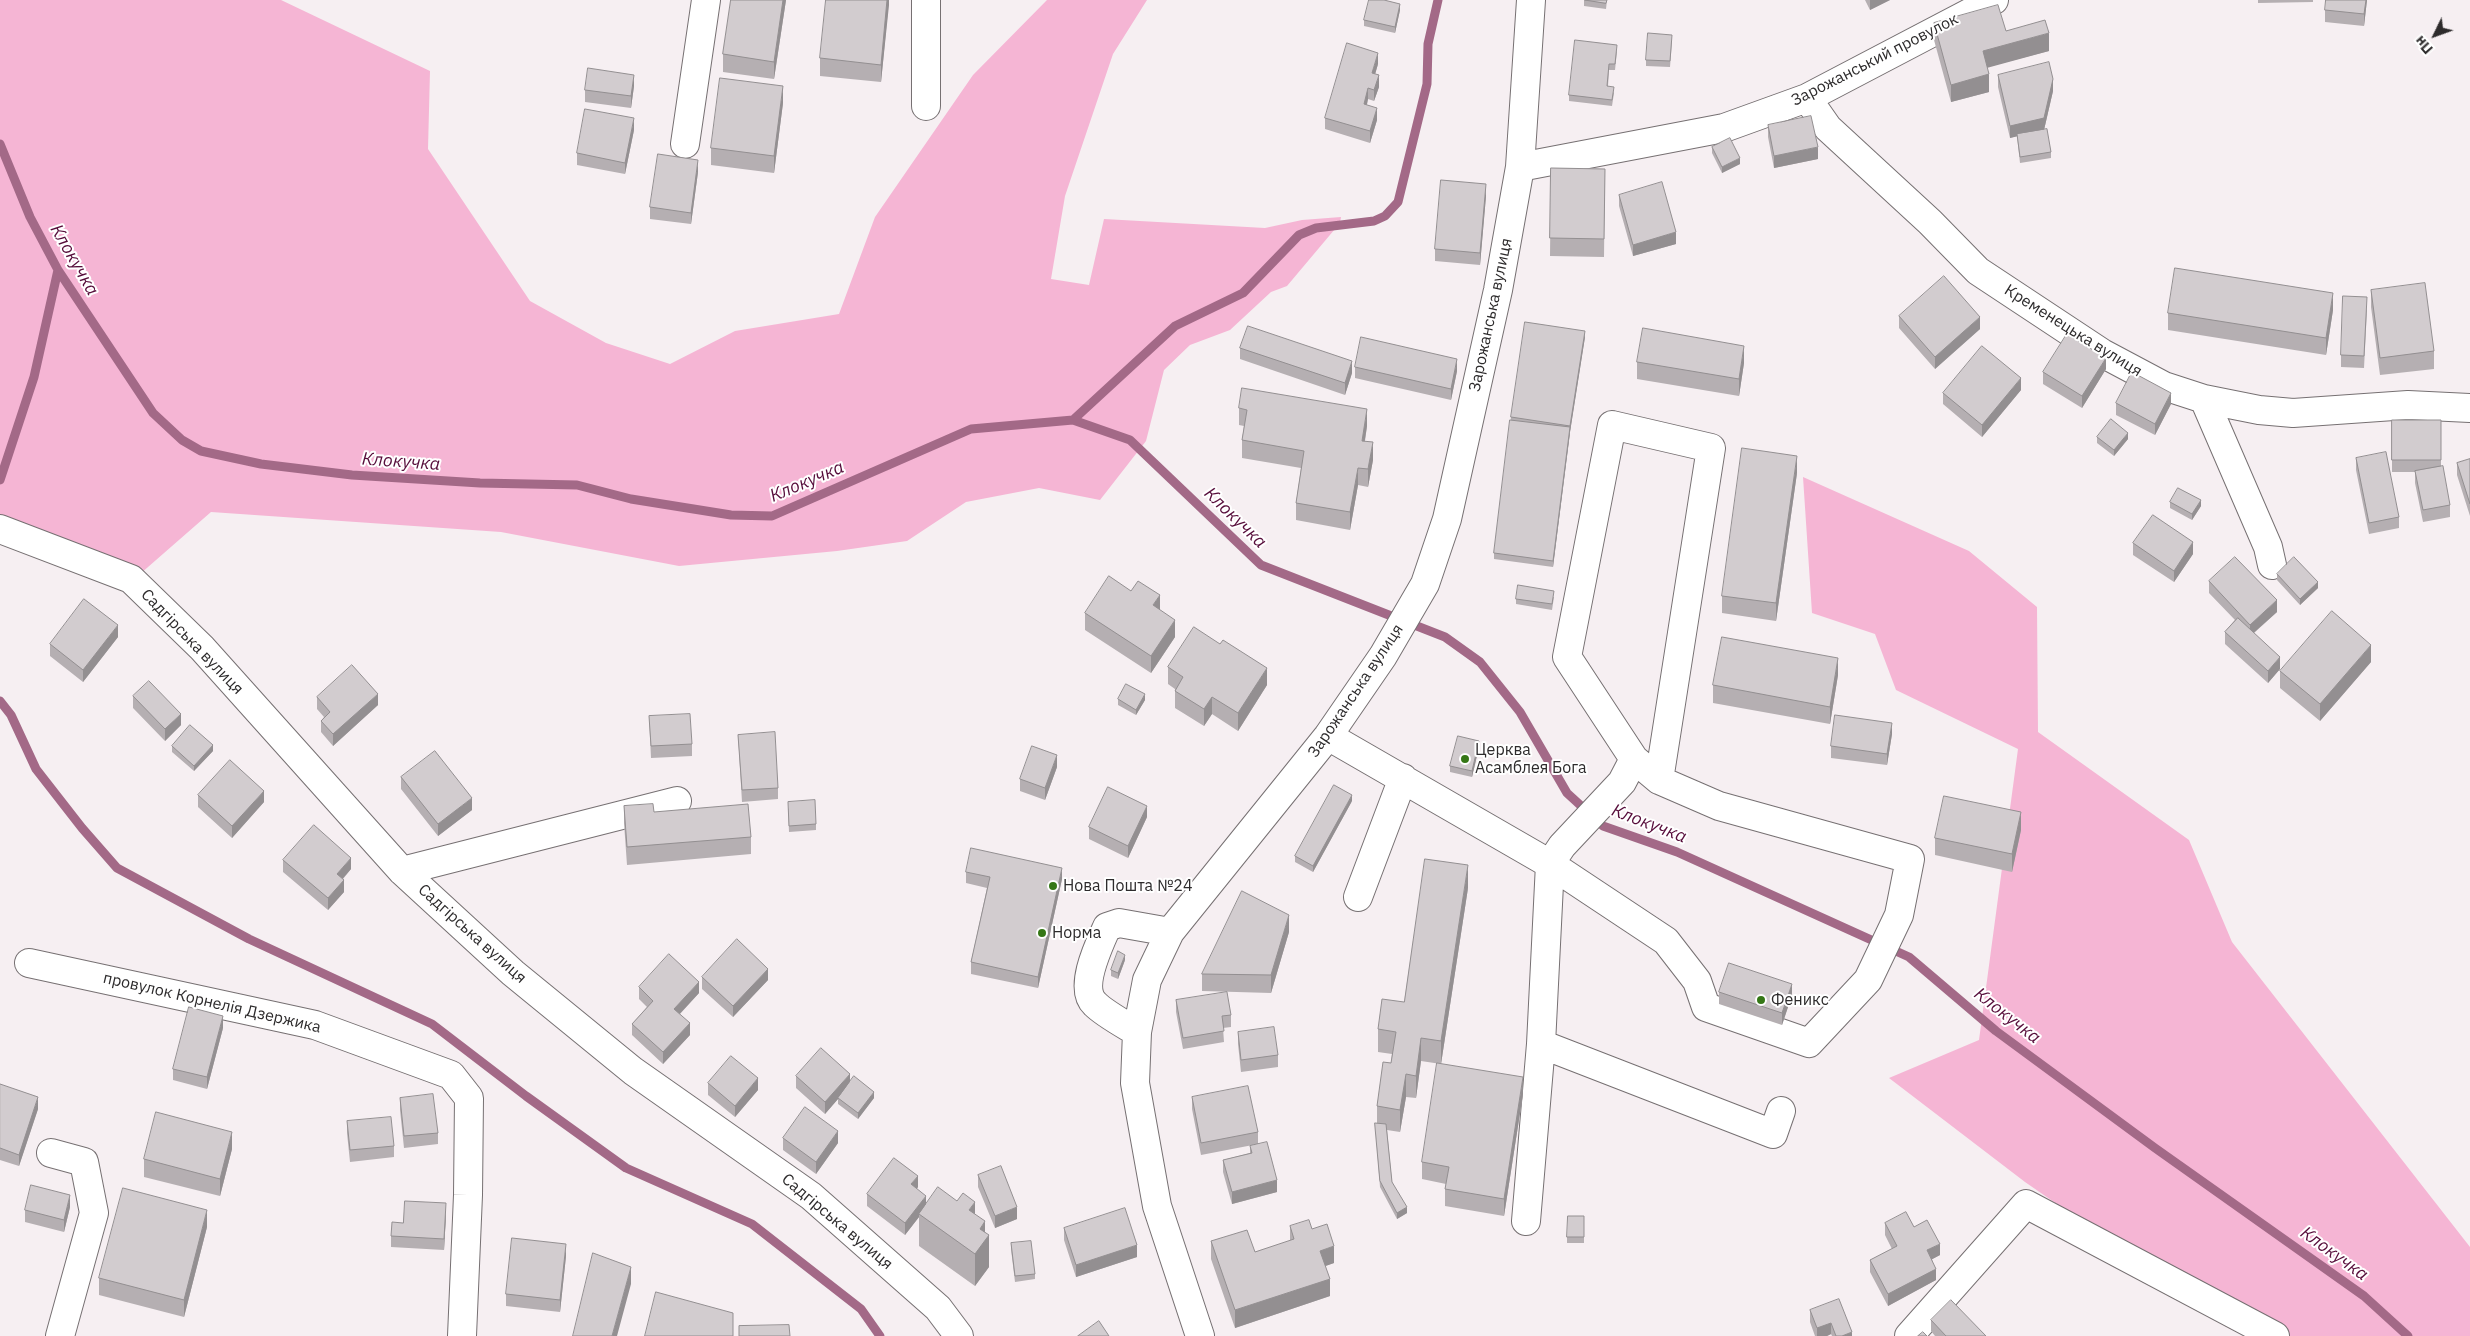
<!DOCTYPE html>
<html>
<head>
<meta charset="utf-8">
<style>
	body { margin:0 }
	#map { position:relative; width:2470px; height:1336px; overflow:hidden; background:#f6eff2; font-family:"IBM Plex Sans",sans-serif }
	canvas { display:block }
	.north { position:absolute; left:2410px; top:10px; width:50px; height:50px; -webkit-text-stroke:4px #fff; paint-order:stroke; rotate:228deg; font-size:14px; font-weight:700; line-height:20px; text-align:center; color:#2d2b2c }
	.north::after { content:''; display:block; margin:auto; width:18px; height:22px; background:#2d2b2c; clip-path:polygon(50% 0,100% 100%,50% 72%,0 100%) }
</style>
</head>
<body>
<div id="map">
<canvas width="2470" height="1336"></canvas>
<div class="north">Пн</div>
</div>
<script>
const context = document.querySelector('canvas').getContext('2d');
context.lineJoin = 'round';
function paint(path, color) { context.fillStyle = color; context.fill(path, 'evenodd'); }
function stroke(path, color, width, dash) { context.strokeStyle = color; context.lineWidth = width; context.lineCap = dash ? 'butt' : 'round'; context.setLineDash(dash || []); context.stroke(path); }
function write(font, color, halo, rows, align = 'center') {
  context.font = font + ' "IBM Plex Sans",sans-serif'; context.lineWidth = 4; context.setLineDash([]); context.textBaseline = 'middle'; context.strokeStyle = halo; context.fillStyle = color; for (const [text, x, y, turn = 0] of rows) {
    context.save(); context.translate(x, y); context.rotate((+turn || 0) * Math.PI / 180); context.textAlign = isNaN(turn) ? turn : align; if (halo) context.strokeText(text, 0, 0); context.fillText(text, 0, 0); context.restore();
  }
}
paint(new Path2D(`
	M0,0H281L430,71L428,149L530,301L606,343L670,364L735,331L839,314L875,217L973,75L1047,0H1147L1113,54L1065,196L1051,279L1089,285L1104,219L1265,228L1302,220L1341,217L1340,223L1287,286L1271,292L1230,330L1190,345L1164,370L1146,441L1100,500L1039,488L966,502L907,541L837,551L679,566L501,532L211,512L132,581L0,529Z
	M1803,477L1969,551L2037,607L2038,732L2189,840L2232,942L2470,1247V1336H2264L2177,1287L2025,1182L1889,1078L1979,1040L2018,749L1896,690L1875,634L1812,613Z`), '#f5b5d4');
stroke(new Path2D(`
	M0,144L30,217L58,270L153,413L182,440L201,451L261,464L352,475L480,483L577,485L631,499L731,515L772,516L971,429L1073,420L1130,440L1261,565L1445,637L1480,662L1520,712L1567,793L1603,826L1677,852L1909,957L1996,1031L2155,1148L2364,1296L2408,1336
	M1073,420L1175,326L1243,293L1299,235L1316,228L1374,221L1385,216L1398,202L1427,84L1428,44L1438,0
	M0,480L34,377L58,270
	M0,701L11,715L36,769L82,828L117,868L249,939L432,1024L526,1096L626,1168L752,1224L861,1309L880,1336`), '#a36987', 9);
const minor = new Path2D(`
	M1807,98L1828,128L1930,222L1978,271L2102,353L2164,386L2204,399L2259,410L2293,413L2408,405L2470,408
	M926,106V0
	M685,144L706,0
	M1520,167L1724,128L1807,98L1994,0
	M2204,399L2268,547L2272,565
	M0,529L131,579L202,648L402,871L513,973L633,1071L811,1196L938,1308L959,1336
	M1328,736L1550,864L1666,941L1697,981L1706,1007L1809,1043L1868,980L1899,915L1910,859L1719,806L1659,780L1634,759L1622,782L1562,846L1550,864L1541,1044L1526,1221
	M1634,759L1567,657L1612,425L1711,448L1659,780
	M402,871L677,801
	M1358,897L1403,778
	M29,963L315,1025L451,1075L469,1098L468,1195L462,1336
	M1137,1032C1124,1024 1105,1014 1095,1004C1078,988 1099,945 1107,927L1119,923L1170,932
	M1541,1044L1773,1134L1781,1111
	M51,1153L84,1162L94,1213L60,1336
	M1200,1336L1157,1206L1135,1083L1137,1032L1147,980L1170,932L1328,736L1383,656L1425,584L1447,519L1498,290L1520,167L1531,0
	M1909,1336L2026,1204L2275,1336`);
stroke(minor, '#767072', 30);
stroke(minor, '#fff', 28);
paint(new Path2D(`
	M731,0H786L774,79L723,72V54Z
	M889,0L881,82L820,76V58Z
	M1584,0H1607L1606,9L1584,6Z
	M1865,0H1890L1870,10Z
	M2258,0H2313V2L2258,3Z
	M2367,0L2364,26L2325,22V10Z
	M1400,10L1395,33L1364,26V20Z
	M1934,23L2006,31L2049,51L1987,67L1989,92L1951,102L1934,40Z
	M1672,41L1670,67L1646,66V60Z
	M1617,51L1615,70H1609L1608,86L1614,93L1612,106L1569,101V95Z
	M1378,64L1375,74L1379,87L1374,101L1368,99L1367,105L1377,120L1370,143L1325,129V118Z
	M1998,75L2053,91L2044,130L2051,152V158L2020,163L2017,136L2010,138L1998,87Z
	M634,86L631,108L585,102V90Z
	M783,103L774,173L711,165V148Z
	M1768,125L1818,159L1774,168L1768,137Z
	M634,130L625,174L577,165V153Z
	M1712,147L1740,164L1722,173L1712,153Z
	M1551,168L1605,169L1604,257L1550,256Z
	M698,172L691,224L650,219V207Z
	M1619,195L1676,244L1633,256L1619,206Z
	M1486,196L1480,265L1435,261V249Z
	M2371,290L2434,351V369L2380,375L2371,307Z
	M2367,309L2364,368L2341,367V355Z
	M2333,310L2326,355L2168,330V313Z
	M1899,316L1980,329L1935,369L1899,328Z
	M1585,337L1570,432L1553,567L1494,559V553L1511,417Z
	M1240,348L1352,373L1345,395L1240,359Z
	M1637,362L1744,363L1739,396L1637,379Z
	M1355,367L1457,371L1451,400L1355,378Z
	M2106,369L2082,408L2043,384V372Z
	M2021,390L1982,437L1943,404V393Z
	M2116,403L2171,404L2155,435L2116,415Z
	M1239,408L1367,426L1365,441L1373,460L1368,487L1358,485L1350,530L1296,520V503L1301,468L1242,458V440L1244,426L1239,425Z
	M2392,420H2441V466L2450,505V517L2423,522L2415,483V472H2392Z
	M2097,437L2128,439L2114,456L2097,443Z
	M2356,458L2399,517V528L2369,534L2356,470Z
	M2470,459V516L2457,475V463Z
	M1797,473L1776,621L1722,613V596Z
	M2170,502L2201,506L2192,520L2170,508Z
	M2133,543L2193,554L2174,582L2133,555Z
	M2277,574L2318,588L2300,605L2277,580Z
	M2209,581L2277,612L2254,633L2280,669L2268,683L2225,644V632L2235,620L2209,593Z
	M1554,597L1552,610L1516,604V599Z
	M1160,610L1175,637L1151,673L1085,630V613Z
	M118,637L83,682L50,656V644Z
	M2371,662L2320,721L2280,688V671Z
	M1168,667L1267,685L1238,731L1212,714L1204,726L1175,708V689L1168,684Z
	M1838,675L1830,724L1713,703V685Z
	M133,696L181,725L165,741L133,708Z
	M317,697L378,705L333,746L321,732V721L324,717L317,709Z
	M1118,699L1145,700L1136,715L1118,705Z
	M649,716L692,744V756L651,758Z
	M1892,734L1887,765L1831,758V746Z
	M738,735L778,788V799L742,802Z
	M172,746L213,751L194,771L172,752Z
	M1479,747L1472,777L1450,772V766Z
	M1057,767L1045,800L1020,791V779Z
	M401,777L472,810L438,836L401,789Z
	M198,795L264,802L232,838L198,807Z
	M1352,801L1313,872L1295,862V856Z
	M624,806L654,812L751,837V854L627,865L624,823Z
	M788,808L816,824V830L789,832Z
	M1147,817L1128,858L1089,839V827Z
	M2021,830L2012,872L1935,855V838Z
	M283,860L351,869L343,879L344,892L328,910L283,872Z
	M966,872L1062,879L1038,988L971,974V962L987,888L966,883Z
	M1468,888L1441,1064L1421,1061L1416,1098L1406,1097L1400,1132L1387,1130L1392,1182L1407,1213L1397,1219L1380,1187L1375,1123H1377V1106L1391,1063L1392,1054L1378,1052V1029L1404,1002Z
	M1289,932L1271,993L1202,991V974Z
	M1125,960L1118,979L1111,976V970Z
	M702,977L768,980L733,1017L702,989Z
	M639,987L699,993L680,1014L690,1035L663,1064L632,1035V1024L647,1007L639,999Z
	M1719,992L1792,995L1782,1025L1719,1004Z
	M1176,1000L1231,1015V1027L1223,1028L1224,1042L1183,1049L1176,1012Z
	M223,1028L207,1089L173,1080V1069Z
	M1238,1032L1278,1055V1067L1241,1072L1238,1044Z
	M796,1076L850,1082L874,1098L858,1119L838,1104V1099L825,1114L796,1088Z
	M708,1083L758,1090L735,1117L708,1095Z
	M0,1084L38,1109L19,1166L0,1160Z
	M1523,1094L1504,1216L1445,1206V1189L1446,1184L1422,1179V1162Z
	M1192,1097L1258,1132V1144L1201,1155L1192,1109Z
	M400,1098L438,1133V1144L404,1148L400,1110Z
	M347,1121L394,1146V1157L350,1162L347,1133Z
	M783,1138L838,1143L816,1174L783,1150Z
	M1250,1146L1277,1192L1232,1204L1223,1172V1160L1250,1153Z
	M232,1149L220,1196L144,1177V1159Z
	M978,1175L1017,1219L995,1228L978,1187Z
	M918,1187L917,1189L926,1204L975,1214L985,1232L989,1267L975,1286L919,1246V1217L905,1235L867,1206V1194Z
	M70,1207L64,1232L25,1222V1210Z
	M446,1215L444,1250L391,1247V1236Z
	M1584,1216V1243H1567V1237Z
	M1885,1223L1940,1255L1932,1259L1936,1280L1888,1306L1870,1272V1260L1892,1249L1885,1235Z
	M1290,1226L1312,1229L1334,1263L1325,1266L1330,1296L1235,1328L1211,1259V1241L1255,1252L1290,1241Z
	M207,1227L184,1317L99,1295V1278Z
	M1064,1228L1137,1257L1076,1277L1064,1240Z
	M1011,1243L1035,1274V1279L1015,1282L1011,1249Z
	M566,1256L560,1312L506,1306V1294Z
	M1810,1310L1852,1336H1832L1831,1334L1827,1336H1815L1810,1322Z
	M1931,1320L1986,1336H1935L1931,1331Z`), '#b5afb2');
paint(new Path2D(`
	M783,0H786L774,79V62Z
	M887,0H889V5L881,82V65Z
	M1870,0H1890L1870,10Z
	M2366,0H2367L2364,26V14Z
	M1400,4V10L1395,33V27Z
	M2049,33V51L1983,69V51Z
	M1378,53V64L1372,85V73Z
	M1989,74V92L1951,102V85Z
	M634,75V86L631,108V96Z
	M1379,75V87L1374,101V90Z
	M2053,79V91L2044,130L2010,138V126Z
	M783,86V103L774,173V156Z
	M1368,88V99L1364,116V104Z
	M1377,108V120L1370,143V131Z
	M634,118V130L625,174V163Z
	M1818,147V159L1774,168V156Z
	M1740,158V164L1722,173V167Z
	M698,160V172L691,224V213Z
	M1486,184V196L1480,265V253Z
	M1676,232V244L1633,256V245Z
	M2333,293V310L2326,355V338Z
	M1980,317V329L1935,369V357Z
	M1585,331V337L1570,432V426Z
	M1744,346V363L1739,396V379Z
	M2106,358V369L2082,408V396Z
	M1457,359V371L1451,400V389Z
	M1352,361V373L1345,395V383Z
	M2021,378V390L1982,437V425Z
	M2171,393V404L2155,435V424Z
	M1367,409V426L1362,458V441Z
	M1570,427V433L1553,567V561Z
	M2128,433V439L2114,456V450Z
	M1373,442V460L1368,487V469Z
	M1797,456V473L1776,621V603Z
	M1358,468V485L1350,530V512Z
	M2201,500V506L2192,520V514Z
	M2193,542V554L2174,582V571Z
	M2318,582V588L2300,605V599Z
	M1160,595V613L1153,605Z
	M2277,600V612L2250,636V625Z
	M1175,620V637L1151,673V656Z
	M118,625V637L83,682V670Z
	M2371,645V662L2320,721V704Z
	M2280,657V669L2268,683V671Z
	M1838,658V675L1830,724V707Z
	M1267,668V685L1238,731V713Z
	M378,694V705L333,746V734Z
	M1145,694V700L1136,715V710Z
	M1212,697V714L1204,726V709Z
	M181,714V725L165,741V729Z
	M1892,723V734L1887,765V754Z
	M1479,741V747L1472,777V771Z
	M213,745V751L194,771V766Z
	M1057,755V767L1045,800V788Z
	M264,791V802L232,838V826Z
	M1352,795V801L1313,872V866Z
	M472,798V810L438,836V824Z
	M1147,806V817L1128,858V846Z
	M2021,812V830L2012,872V854Z
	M351,858V869L337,885V874Z
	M1468,865V888L1441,1064V1041Z
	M1062,868V879L1038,988V977Z
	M344,880V892L328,910V898Z
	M1289,915V932L1271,993V975Z
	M1125,955V960L1118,979V973Z
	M768,969V980L733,1017V1006Z
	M699,982V993L674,1020V1009Z
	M1792,984V995L1782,1025V1013Z
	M223,1016V1028L207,1089V1077Z
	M690,1023V1035L663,1064V1052Z
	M1421,1038V1061L1416,1098V1076Z
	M850,1074V1086L838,1098V1099L825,1114V1102Z
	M1406,1074V1097L1400,1132V1110Z
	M1523,1077V1094L1504,1216V1199Z
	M758,1078V1090L735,1117V1106Z
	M874,1092V1098L858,1119V1113Z
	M38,1097V1109L19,1166V1155Z
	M838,1131V1143L816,1174V1162Z
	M232,1132V1149L220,1196V1179Z
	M918,1176V1187L911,1196V1184Z
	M1277,1180V1192L1232,1204V1192Z
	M70,1195V1207L64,1232V1220Z
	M926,1196V1207L919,1214V1217L905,1235V1223Z
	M975,1202V1233L969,1210Z
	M446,1203V1215L444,1250V1239Z
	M1017,1207V1219L995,1228V1216Z
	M1407,1207V1213L1397,1219V1213Z
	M207,1210V1227L184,1317V1300Z
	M985,1221V1240L989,1235V1267L975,1286V1254L980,1229Z
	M566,1244V1256L560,1312V1300Z
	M1940,1244V1255L1927,1262V1250Z
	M1137,1245V1257L1076,1277V1265Z
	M1334,1246V1263L1320,1268V1251Z
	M631,1267V1284L617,1336H612Z
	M1936,1269V1280L1888,1306V1294Z
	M1330,1279V1296L1235,1328V1310Z
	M1831,1323V1334L1827,1336H1817V1328Z
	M1852,1332V1336H1842Z`), '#938f91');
const building = new Path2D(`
	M731,0H783L774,62L723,54Z
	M826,0H887L881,65L820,58Z
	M1369,0H1384L1400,4L1395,27L1364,20Z
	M1585,0H1607L1606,3Z
	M2326,0H2366L2364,14L2325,10Z
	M1998,5L2006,31L2045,20L2049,33L1983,51L1989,74L1951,85L1934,23Z
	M1648,33L1672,35L1670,61L1646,60Z
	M1575,40L1617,45L1615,64H1609L1607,86L1614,87L1612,100L1569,95Z
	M1347,43L1378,53L1372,73L1379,75L1374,90L1368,88L1364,104L1377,108L1370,131L1325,118Z
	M2049,62L2053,79L2044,118L2010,126L1998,75Z
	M588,68L634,75L631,96L585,90Z
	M720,78L783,86L774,156L711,148Z
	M585,109L634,118L625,163L577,153Z
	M1811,116L1818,147L1774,156L1768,125Z
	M2047,129L2051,152L2020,157L2017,134Z
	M1730,138L1740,158L1722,167L1712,147Z
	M658,154L698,160L691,213L650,207Z
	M1551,168L1605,169L1604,239L1550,238Z
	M1441,180L1486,184L1480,253L1435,249Z
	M1662,182L1676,232L1633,245L1619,195Z
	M2175,268L2333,293L2326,338L2168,313Z
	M1944,276L1980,317L1935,357L1899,316Z
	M2425,283L2434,351L2380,358L2371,290Z
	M2343,296L2367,297L2364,356L2341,355Z
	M1525,322L1585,331L1570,426L1511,417Z
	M1248,326L1352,361L1345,383L1240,348Z
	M1643,328L1744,346L1739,379L1637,362Z
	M2067,334L2106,358L2082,396L2043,372Z
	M1361,337L1457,359L1451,389L1355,367Z
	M1982,346L2021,378L1982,425L1943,393Z
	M2132,372L2171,393L2155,424L2116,403Z
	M1242,388L1367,409L1362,441L1373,442L1368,469L1358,468L1350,512L1296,503L1304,451L1242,440L1247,410L1239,408Z
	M2111,419L2128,433L2114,450L2097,437Z
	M1510,420L1570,427L1553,561L1494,553Z
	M2392,420H2441V460H2392Z
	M1742,448L1797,456L1776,603L1722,596Z
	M2386,452L2399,517L2369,523L2356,458Z
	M2470,459V504L2457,463Z
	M2443,466L2450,505L2423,510L2415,471Z
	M2178,488L2201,500L2192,514L2170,502Z
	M2153,515L2193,542L2174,571L2133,543Z
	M2235,557L2277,600L2250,625L2209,581Z
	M2294,557L2318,582L2300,599L2277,574Z
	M1109,576L1131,591L1138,581L1160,595L1153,605L1175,620L1151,656L1085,613Z
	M1518,585L1554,591L1552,604L1516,599Z
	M84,599L118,625L83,670L50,644Z
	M2332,611L2371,645L2320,704L2280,671Z
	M2238,618L2280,657L2268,671L2225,632Z
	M1194,627L1220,644L1223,640L1267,668L1238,713L1212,697L1204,709L1175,691L1183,677L1168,667Z
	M1722,637L1838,658L1830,707L1713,685Z
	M352,665L378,694L333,734L321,721L330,712L317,697Z
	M149,681L181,714L165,729L133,696Z
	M1126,684L1145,694L1136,710L1118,699Z
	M690,714L692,744L651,746L649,716Z
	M1835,715L1892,723L1887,754L1831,746Z
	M190,725L213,745L194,766L172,746Z
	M775,732L778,788L742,790L738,735Z
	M1458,736L1479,741L1472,771L1450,766Z
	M1032,746L1057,755L1045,788L1020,779Z
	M435,751L472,798L438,824L401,777Z
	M230,760L264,791L232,826L198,795Z
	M1334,785L1352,795L1313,866L1295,856Z
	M1108,787L1147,806L1128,846L1089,827Z
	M1944,796L2021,812L2012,854L1935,838Z
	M815,800L816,824L789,826L788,802Z
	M653,804L654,812L748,804L751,837L627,847L624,806Z
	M314,825L351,858L337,874L344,880L328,898L283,860Z
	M971,848L1062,868L1038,977L971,962L990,877L966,872Z
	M1425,859L1468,865L1441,1041L1421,1038L1416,1076L1406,1074L1400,1110L1377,1106L1383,1062L1391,1063L1396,1032L1378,1029L1382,999L1404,1002Z
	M1242,891L1289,915L1271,975L1202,974Z
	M737,939L768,969L733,1006L702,977Z
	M1118,951L1125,955L1118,973L1111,970Z
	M669,954L699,982L674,1009L690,1023L663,1052L632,1024L653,1001L639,987Z
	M1729,963L1792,984L1782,1013L1719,992Z
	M1227,992L1231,1015L1222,1016L1224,1031L1183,1038L1176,1000Z
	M189,1007L223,1016L207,1077L173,1069Z
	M1274,1027L1278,1055L1241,1060L1238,1032Z
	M821,1048L850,1074L825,1102L796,1076Z
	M731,1056L758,1078L735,1106L708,1083Z
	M1437,1063L1523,1077L1504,1199L1445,1189L1449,1167L1422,1162Z
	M854,1076L874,1092L858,1113L838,1098Z
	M0,1084L38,1097L19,1155L0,1148Z
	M1248,1086L1258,1132L1201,1143L1192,1097Z
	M433,1094L438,1133L404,1136L400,1098Z
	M805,1107L838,1131L816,1162L783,1138Z
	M156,1112L232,1132L220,1179L144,1159Z
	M391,1117L394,1146L350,1150L347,1121Z
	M1375,1123L1386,1124L1392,1182L1407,1207L1397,1213L1380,1181Z
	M1267,1142L1277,1180L1232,1192L1223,1160L1252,1153L1250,1146Z
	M894,1158L918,1176L911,1184L926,1196L905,1223L867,1194Z
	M1001,1166L1017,1207L995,1216L978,1175Z
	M31,1185L70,1195L64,1220L25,1210Z
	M938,1187L957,1201L963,1193L975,1202L969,1210L985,1221L980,1229L989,1235L975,1254L919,1214Z
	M123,1188L207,1210L184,1300L99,1278Z
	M405,1201L446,1203L444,1239L391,1236L392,1222L403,1223Z
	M1125,1208L1137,1245L1076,1265L1064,1228Z
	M1906,1212L1914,1227L1927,1220L1940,1244L1927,1250L1936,1269L1888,1294L1870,1260L1897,1246L1885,1223Z
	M1568,1216H1584V1237H1567Z
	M1309,1220L1312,1229L1327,1224L1334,1246L1320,1251L1330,1279L1235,1310L1211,1241L1247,1230L1255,1252L1294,1239L1290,1226Z
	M512,1238L566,1244L560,1300L506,1294Z
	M1031,1241L1035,1274L1015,1276L1011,1243Z
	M593,1253L631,1267L612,1336H573Z
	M656,1292L733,1313V1336H645Z
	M1839,1299L1852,1332L1842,1336H1836L1831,1323L1817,1328L1810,1310Z
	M1951,1300L1986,1336H1946L1931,1320Z
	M1099,1321L1109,1336H1078Z
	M789,1325L790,1336H739V1326Z
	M1923,1332L1927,1336H1918Z`);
paint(building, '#d2cccf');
stroke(building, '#938f91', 1);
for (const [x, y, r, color] of [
	[1465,759,5,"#357716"],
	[1053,886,5,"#357716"],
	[1042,933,5,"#357716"],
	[1761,1000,5,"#357716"]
]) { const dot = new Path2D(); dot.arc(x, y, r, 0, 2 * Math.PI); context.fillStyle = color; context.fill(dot); stroke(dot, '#fff', 2); }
write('16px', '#2d2b2c', '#fff', [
	["Зарожанський провулок",1875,60,-27],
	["Зарожанська вулиця",1491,315,-78],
	["Кременецька вулиця",2073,331,32],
	["Садгірська вулиця",192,642,46],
	["Зарожанська вулиця",1356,691,-56],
	["Садгірська вулиця",472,934,42],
	["провулок Корнелія Дзержика",212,1003,13],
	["Садгірська вулиця",837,1222,40]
]);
write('16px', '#2d2b2c', '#fff', [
	["Церква",1475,750],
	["Асамблея Бога",1475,768],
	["Нова Пошта №24",1063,886],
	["Норма",1052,933],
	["Феникс",1771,1000]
], 'left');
write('italic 18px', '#560c3a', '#fff', [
	["Клокучка",74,260,60],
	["Клокучка",401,462,4],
	["Клокучка",807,482,-23],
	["Клокучка",1235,518,44],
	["Клокучка",1649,824,21],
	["Клокучка",2007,1016,38],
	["Клокучка",2334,1254,36]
]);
</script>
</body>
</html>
